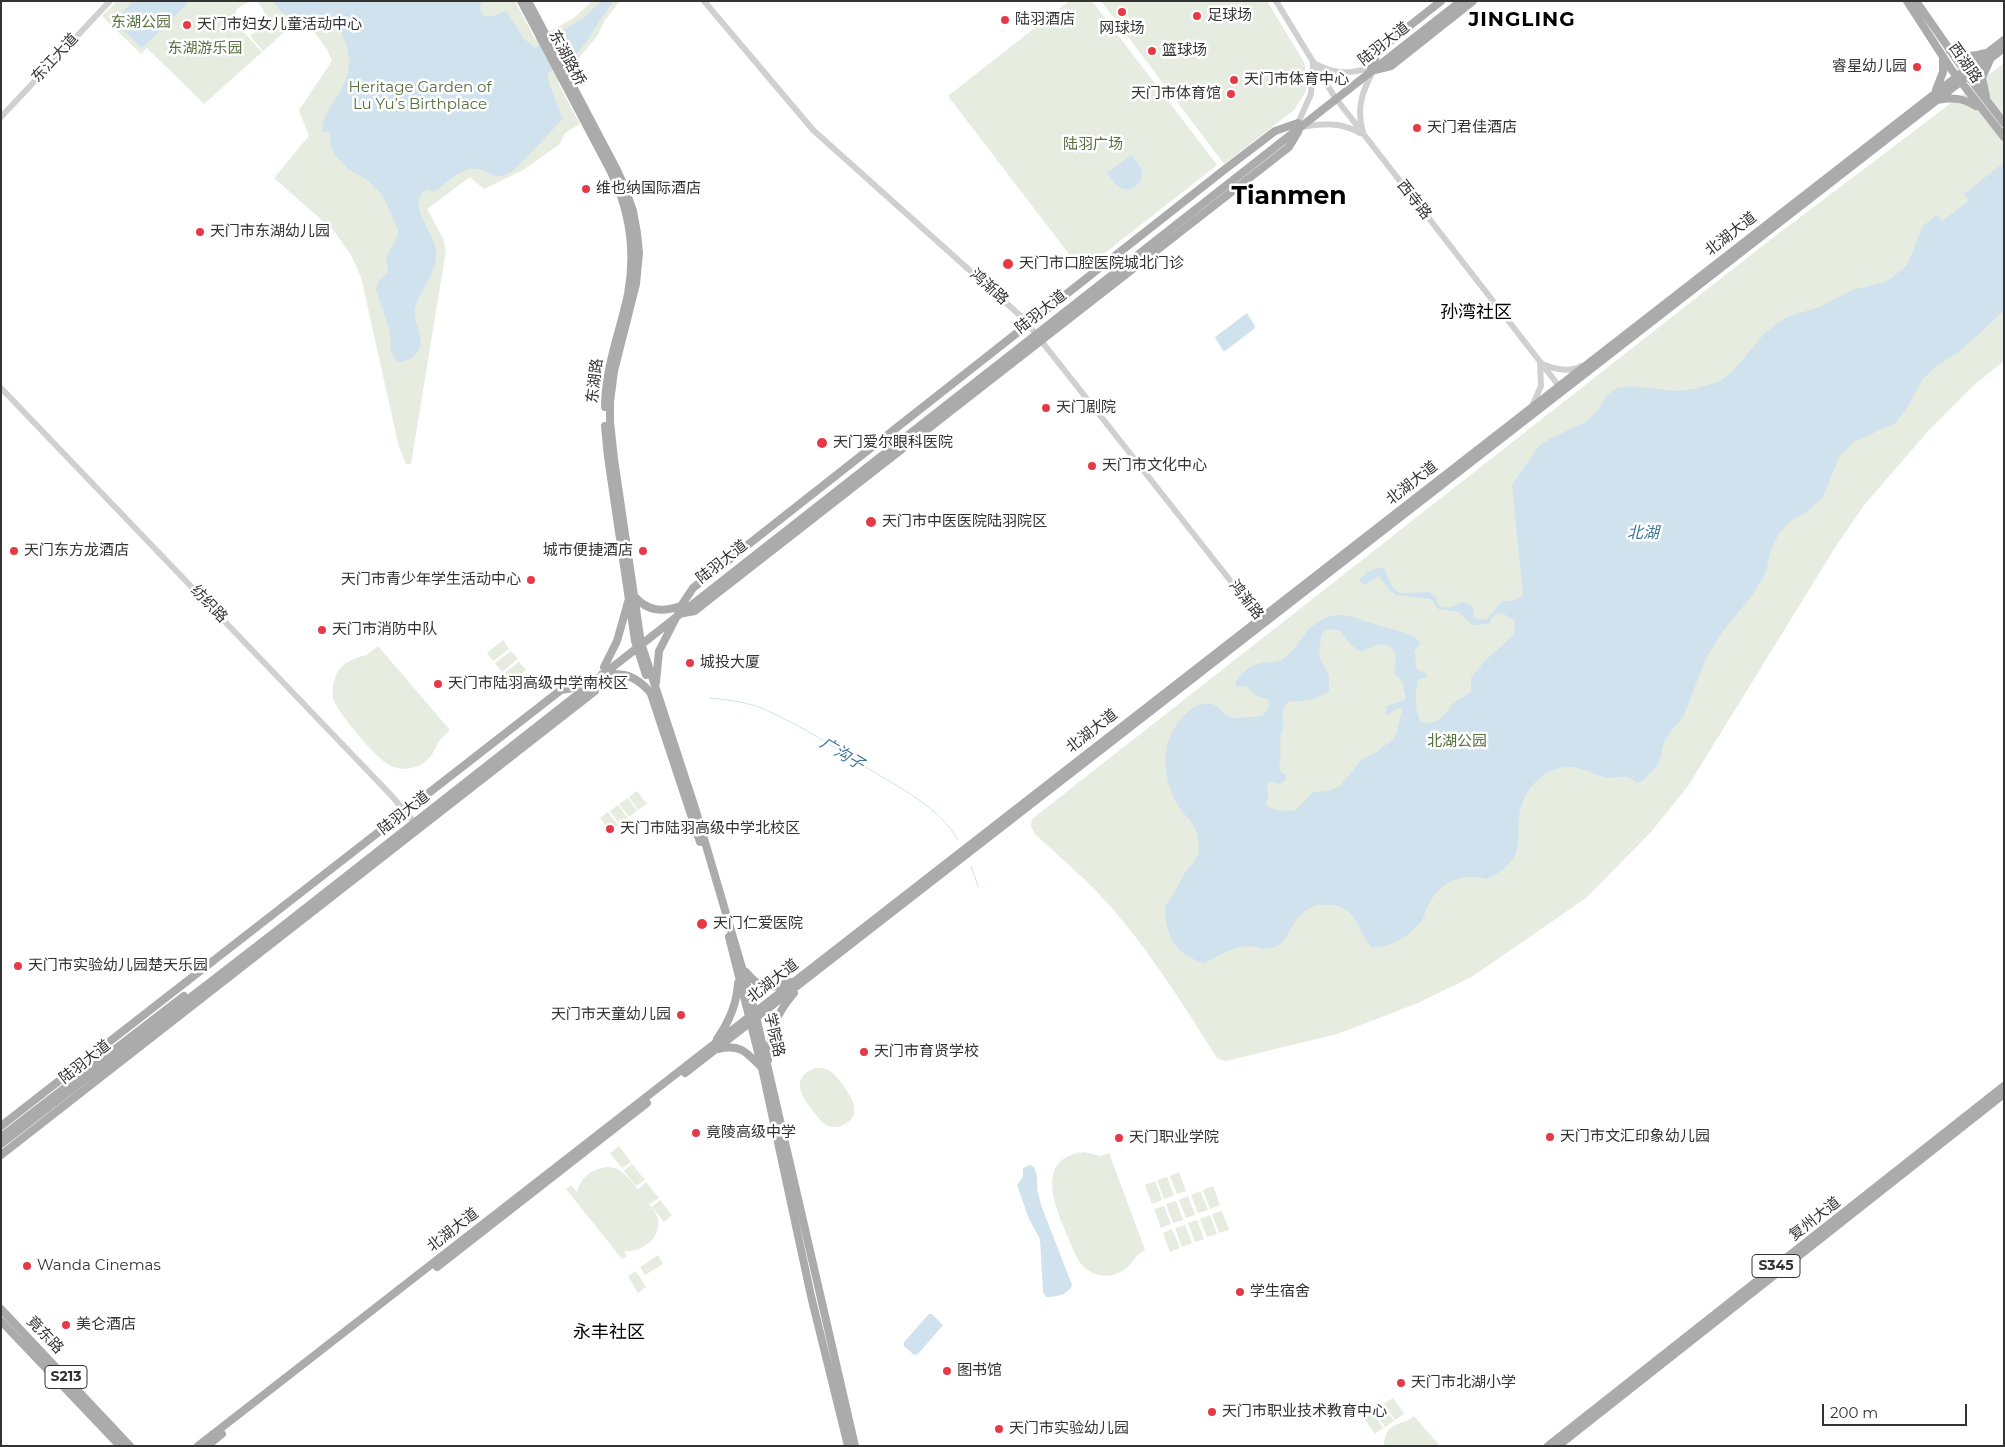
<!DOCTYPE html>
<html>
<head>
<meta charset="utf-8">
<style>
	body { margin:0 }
	#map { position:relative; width:2005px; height:1447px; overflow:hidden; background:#fff; font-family:Montserrat,sans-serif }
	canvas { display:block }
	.frame { position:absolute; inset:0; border:2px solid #333; pointer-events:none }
	.scale { position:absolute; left:1822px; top:1404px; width:145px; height:22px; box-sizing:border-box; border:2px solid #333; border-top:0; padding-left:6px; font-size:15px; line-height:18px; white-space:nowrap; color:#333; -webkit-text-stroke:4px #fff; paint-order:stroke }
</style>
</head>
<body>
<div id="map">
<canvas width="2005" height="1447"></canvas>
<div class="frame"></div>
<div class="scale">200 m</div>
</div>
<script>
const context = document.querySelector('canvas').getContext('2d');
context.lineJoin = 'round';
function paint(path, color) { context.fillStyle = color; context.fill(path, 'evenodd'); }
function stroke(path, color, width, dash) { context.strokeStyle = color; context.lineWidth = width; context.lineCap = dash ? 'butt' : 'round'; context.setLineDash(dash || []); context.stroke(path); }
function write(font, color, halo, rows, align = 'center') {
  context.font = font + ' Montserrat,"Noto Sans SC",sans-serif'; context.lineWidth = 5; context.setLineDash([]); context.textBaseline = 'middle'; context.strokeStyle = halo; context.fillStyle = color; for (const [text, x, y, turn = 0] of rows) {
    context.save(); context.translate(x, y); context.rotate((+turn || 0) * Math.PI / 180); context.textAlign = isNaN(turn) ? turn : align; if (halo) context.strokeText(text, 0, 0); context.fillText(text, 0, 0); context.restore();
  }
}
paint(new Path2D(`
	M117,1H255C214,9 248,35 262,52L204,104L147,48L141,54L102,16Z
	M258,1H515L535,39L574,18L592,1H620L605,20L597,36L558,83L580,124L565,133L560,144L523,170L484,189L470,177L427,209L443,238L446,250L411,464H406L399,447L361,277L351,255L333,230L274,178L309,136L299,110L332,61L327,49L311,28L288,29L263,51L250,36C258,30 270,23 264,12C263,8 259,4 258,1Z
	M1069,1H1092L1217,165L1082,271L948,96Z
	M1101,1H1267L1304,62L1307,77L1306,91L1294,110L1224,164Z
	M2004,63V361L1974,385L1930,429L1865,504L1836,546L1688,786L1651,832L1586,898L1473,976L1418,1003L1337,1034L1226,1061L1217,1058C1181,1001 1145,943 1099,894C1079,873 1056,854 1035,834L1031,826L1032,819L1770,240Z
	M503,640L509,649L493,661L487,653Z
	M378,646L450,730C447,733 442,737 439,741C433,753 429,763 415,767C406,770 396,769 389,765C376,758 336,711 333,698C332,691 333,682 336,675C342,662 353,659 366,655C370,653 374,649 378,646Z
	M511,651L518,659L502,672L495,663Z
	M519,662L526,670L510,683L503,674Z
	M637,791L647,804L638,810L629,797Z
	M628,798L637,811L629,817L619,804Z
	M618,805L628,818L619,824L610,811Z
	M608,812L618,825L610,832L600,818Z
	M815,1068C821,1068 825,1068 830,1071C835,1074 839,1081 843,1085C851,1097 863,1114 845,1124C839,1128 832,1128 826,1125C821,1122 817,1116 813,1111C801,1096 790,1078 815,1068Z
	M619,1146L631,1162L622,1168L610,1153Z
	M1084,1152L1101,1156L1109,1153L1145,1250C1136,1254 1135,1259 1129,1266C1110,1283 1087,1277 1076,1256C1064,1225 1025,1159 1084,1152Z
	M632,1164L645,1180L636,1186L624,1171Z
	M608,1167C613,1168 618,1168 622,1172C629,1177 653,1207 656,1214C666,1235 643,1253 624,1251L627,1256L622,1259L566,1189L571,1185L577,1192C581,1177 592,1168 608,1167Z
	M1179,1172L1186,1191L1177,1194L1170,1176Z
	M1167,1177L1174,1195L1164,1199L1157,1180Z
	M1155,1181L1162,1200L1152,1204L1145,1185Z
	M646,1182L659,1198L650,1204L638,1189Z
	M1213,1186L1220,1205L1210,1209L1203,1190Z
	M1200,1191L1208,1210L1198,1213L1191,1195Z
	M1188,1196L1195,1215L1186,1218L1179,1200Z
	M660,1200L672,1215L664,1222L652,1207Z
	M1176,1201L1183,1220L1173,1223L1166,1204Z
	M1164,1206L1171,1224L1161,1228L1154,1209Z
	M1222,1211L1229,1230L1219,1233L1212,1214Z
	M1210,1215L1217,1234L1207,1237L1200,1219Z
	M1197,1220L1204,1239L1195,1242L1188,1223Z
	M1185,1225L1192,1243L1182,1247L1175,1228Z
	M1172,1229L1180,1248L1170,1252L1163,1233Z
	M658,1255L663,1264L645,1275L640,1267Z
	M636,1271L646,1287L638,1293L628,1276Z
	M1393,1398L1404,1414L1395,1420L1384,1404Z
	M1383,1405L1394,1421L1385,1427L1374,1411Z
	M1372,1412L1383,1428L1375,1434L1364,1418Z
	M1414,1416L1440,1446H1384C1385,1420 1402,1427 1414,1416Z`), '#e6ecdf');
paint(new Path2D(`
	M134,1H190L142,48L120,27C116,15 126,9 134,1Z
	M273,1H482L480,8L483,15L490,17L506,11L524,39L535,48L585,17L601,1H614C598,19 590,43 571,59C564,65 554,68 547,74L549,84L563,119L517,167C494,188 488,165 470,169C455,172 446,184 434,192L426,189C405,207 435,232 436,252C437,277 419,288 415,309C412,326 432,345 411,358C406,361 402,362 397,361L391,352L390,331L376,290L378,282L388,272L386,257L398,236V229L383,196L366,179L348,169L335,155L331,146L329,132H322C323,105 349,92 349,62C349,48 345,37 336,26C317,4 304,23 286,15C280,12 277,6 273,1Z
	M1131,155C1135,160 1141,166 1142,172C1144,183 1131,193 1121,188C1115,185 1111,178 1107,173Z
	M2002,164L2004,166V311L1961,350L1936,366L1923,379L1905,411L1895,423L1854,442L1839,457L1827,488L1822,498L1808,511L1789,522L1778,535L1770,553L1766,572L1753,594L1723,631L1706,658L1684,715L1665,739L1659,763L1645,779L1637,783C1635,781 1630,778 1627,777C1618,776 1610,780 1601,776C1591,773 1582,768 1571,767C1544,766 1523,790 1519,815C1518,826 1519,839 1517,850C1514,863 1499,873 1488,879C1459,873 1441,881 1427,907C1425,911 1425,915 1423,918C1422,922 1418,924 1416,927C1402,941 1390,947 1371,947C1362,937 1360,924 1351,914C1347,909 1337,905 1331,905C1314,903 1301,910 1293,925C1288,932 1286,941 1277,946C1267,952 1257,945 1247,946C1232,947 1218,956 1204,963C1188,958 1174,950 1169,932C1167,925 1164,914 1166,906C1168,902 1172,897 1174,893C1178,887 1181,879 1185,873C1191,864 1199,859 1199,847C1198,823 1188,821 1177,804C1164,780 1160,747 1177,724C1183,715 1192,706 1203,704C1216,700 1220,712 1229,716C1237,721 1252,716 1262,716L1269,707L1268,699L1259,697L1245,686L1237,687L1235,683C1240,677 1247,667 1255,665C1263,661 1273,664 1281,660C1296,652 1301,634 1315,624C1338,607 1357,619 1380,626C1393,630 1409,631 1419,641L1420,643L1414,652L1416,659L1415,665L1419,671L1425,672L1427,677L1418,680C1415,694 1414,708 1421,722C1442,725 1442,715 1454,703C1459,699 1466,696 1471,691V678L1484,662L1514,634L1515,621L1506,615L1498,613L1492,618L1489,624L1472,625L1459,612L1438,609L1431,599L1396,595L1390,591L1379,576L1364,585L1359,580L1367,572L1381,567L1384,568C1390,578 1388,587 1400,593L1429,592L1435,596L1439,606C1450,611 1455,603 1465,602L1473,607L1474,617L1478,620L1487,619L1502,601H1512L1523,596L1512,485L1538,447L1549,439L1586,422L1598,411L1606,396L1617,388L1631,386L1675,391L1694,389L1720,381L1734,370L1764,334L1776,324L1787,317L1820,307L1852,290L1885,282L1893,277L1907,265L1923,226L1937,215L1942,221L1969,201L1964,194ZM1328,629L1340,631L1351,645L1360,651C1366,651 1370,647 1376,645C1397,641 1398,659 1394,673L1402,682L1406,698L1404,700L1387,706L1385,713L1387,715L1398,708L1402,710L1396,735L1391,741L1375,753L1362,759L1340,786L1332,790L1312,793L1296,810C1285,811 1274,812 1265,804L1268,798L1267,785L1271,782L1280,784L1286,779V775L1281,772L1279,767C1282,756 1279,747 1281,736C1281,734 1283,730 1283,728C1284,718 1280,709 1288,702L1311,700L1329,692V676L1319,656L1321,637L1323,632Z
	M1247,313L1255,326L1254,329L1225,351H1223L1215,337Z
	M1030,1165L1034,1167L1037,1176V1188L1041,1205L1072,1285C1068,1295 1056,1297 1046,1297L1043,1292L1040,1239L1029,1219L1017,1185L1023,1177V1168Z
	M929,1314H932L943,1325L918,1354L914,1355L904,1346V1342Z`), '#cfe2ee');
stroke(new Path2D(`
	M710,698C728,700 749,702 766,710C802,726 836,748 869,769C900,788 939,807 958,840
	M971,866L978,886`), '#cfe2ee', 1);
stroke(new Path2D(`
	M704,1L813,130L1024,319L1263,622
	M1276,1L1334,96L1562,390
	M1314,63C1333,74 1350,75 1371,67
	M1,117L110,1
	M1298,123L1311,94L1313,63
	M1301,127C1322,124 1340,121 1360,133
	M1363,132C1356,109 1362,92 1373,71
	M1,388L389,793L417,825
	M1533,404L1541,386L1540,363C1553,369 1569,373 1582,366`), '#d0d0d0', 6);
stroke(new Path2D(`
	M521,1L611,172C630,211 636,251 628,294C620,332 605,368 605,407
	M528,1L616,168L625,188L633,211L637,233L639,253L636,284L614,371L610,402V422L614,459L641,643L695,808L755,1012L855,1446
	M1907,1L1951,69L2004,137
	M1916,1L1968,76L2004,123
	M1950,51C1961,58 1973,57 1985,53
	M1371,67L1379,50L1441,1
	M1375,70L1391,66L1473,1
	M1936,90L1943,72V58
	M1986,96L1982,78L1990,60
	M1937,100C1952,97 1963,98 1976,106
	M605,426L608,457L635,641L646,675
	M634,596C648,612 663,612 681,606L693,588L1224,170L1275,131L1298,123
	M604,667L617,641L628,602
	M656,682L659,651L678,614L695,611L705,603L1289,147L1298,132
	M651,694L700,842
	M729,937L762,1068L811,1296L848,1446
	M746,972C761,990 769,990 790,982
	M717,1039C729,1022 737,1004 738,983
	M718,1049C741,1044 746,1052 761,1067
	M768,1060C772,1029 773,1018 794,993
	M685,1073L2004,48
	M1,1126L561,690L579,687
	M1,1137L184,996
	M1,1144L279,929L1461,1
	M1,1155L595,691L602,674C625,673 635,675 651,693
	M437,1267L647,1103
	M1,1309L130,1446
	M1,1321L120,1446
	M198,1446L2004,40
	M207,1446L222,1434
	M1548,1446L2004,1086
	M1558,1446L2004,1094`), '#ababab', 8);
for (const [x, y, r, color] of [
	[1122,12,5,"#e63946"],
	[1197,16,5,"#e63946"],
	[1005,20,5,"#e63946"],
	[187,25,5,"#e63946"],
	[1152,51,5,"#e63946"],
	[1917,67,5,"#e63946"],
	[1234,80,5,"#e63946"],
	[1231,94,5,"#e63946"],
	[1417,128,5,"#e63946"],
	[586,189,5,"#e63946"],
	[200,232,5,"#e63946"],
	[1008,264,6,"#e63946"],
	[1046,408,5,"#e63946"],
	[822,443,6,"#e63946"],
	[1092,466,5,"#e63946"],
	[871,522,6,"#e63946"],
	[14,551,5,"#e63946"],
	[643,551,5,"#e63946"],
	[531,580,5,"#e63946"],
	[322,630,5,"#e63946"],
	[690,663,5,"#e63946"],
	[438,684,5,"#e63946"],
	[610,829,5,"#e63946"],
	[702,924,6,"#e63946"],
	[18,966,5,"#e63946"],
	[681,1015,5,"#e63946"],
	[864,1052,5,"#e63946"],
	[696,1133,5,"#e63946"],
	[1550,1137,5,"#e63946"],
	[1119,1138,5,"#e63946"],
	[27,1266,5,"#e63946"],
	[1240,1292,5,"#e63946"],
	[66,1325,5,"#e63946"],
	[947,1371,5,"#e63946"],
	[1401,1383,5,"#e63946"],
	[1212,1412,5,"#e63946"],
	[999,1429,5,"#e63946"]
]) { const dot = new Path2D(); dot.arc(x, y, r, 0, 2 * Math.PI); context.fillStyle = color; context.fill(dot); stroke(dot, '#fff', 2); }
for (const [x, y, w] of [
	[1776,1266,48],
	[66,1377,42]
]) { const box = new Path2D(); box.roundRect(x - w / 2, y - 11.5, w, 23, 4); context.fillStyle = '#fff'; context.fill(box); stroke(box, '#333', 1); }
write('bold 14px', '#333', null, [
	["S345",1776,1266],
	["S213",66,1377]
]);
write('15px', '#333', '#fff', [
	["足球场",1207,16],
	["陆羽酒店",1015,20],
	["天门市妇女儿童活动中心",197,25],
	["网球场",1122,29,"center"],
	["篮球场",1162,51],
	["睿星幼儿园",1907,67,"right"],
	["天门市体育中心",1244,80],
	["天门市体育馆",1221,94,"right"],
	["天门君佳酒店",1427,128],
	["维也纳国际酒店",596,189],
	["天门市东湖幼儿园",210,232],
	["天门市口腔医院城北门诊",1019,264],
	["天门剧院",1056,408],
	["天门爱尔眼科医院",833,443],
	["天门市文化中心",1102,466],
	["天门市中医医院陆羽院区",882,522],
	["天门东方龙酒店",24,551],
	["城市便捷酒店",633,551,"right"],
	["天门市青少年学生活动中心",521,580,"right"],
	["天门市消防中队",332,630],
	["城投大厦",700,663],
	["天门市陆羽高级中学南校区",448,684],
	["天门市陆羽高级中学北校区",620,829],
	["天门仁爱医院",713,924],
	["天门市实验幼儿园楚天乐园",28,966],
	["天门市天童幼儿园",671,1015,"right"],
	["天门市育贤学校",874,1052],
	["竟陵高级中学",706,1133],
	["天门市文汇印象幼儿园",1560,1137],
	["天门职业学院",1129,1138],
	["Wanda Cinemas",37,1266],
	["学生宿舍",1250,1292],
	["美仑酒店",76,1325],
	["图书馆",957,1371],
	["天门市北湖小学",1411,1383],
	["天门市职业技术教育中心",1222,1412],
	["天门市实验幼儿园",1009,1429]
], 'left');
write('15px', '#56703f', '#fff', [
	["东湖公园",141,23],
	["东湖游乐园",205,49],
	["Heritage Garden of",420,88],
	["Lu Yu’s Birthplace",420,105],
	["陆羽广场",1093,145],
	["北湖公园",1457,742]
]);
write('15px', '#333', '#fff', [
	["陆羽大道",1384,44,-38],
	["东江大道",55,58,-47],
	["东湖路桥",567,58,62],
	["西湖路",1965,63,55],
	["西寺路",1414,200,52],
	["北湖大道",1731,234,-38],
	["鸿渐路",989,287,42],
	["陆羽大道",1041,312,-38],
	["东湖路",595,381,-83],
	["北湖大道",1412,483,-38],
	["陆羽大道",722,562,-38],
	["鸿渐路",1246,600,52],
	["纺织路",209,604,46],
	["北湖大道",1092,731,-38],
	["陆羽大道",404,813,-38],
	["北湖大道",773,981,-38],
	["学院路",774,1035,77],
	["陆羽大道",85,1062,-38],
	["复州大道",1815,1219,-38],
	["北湖大道",453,1230,-38],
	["竟东路",45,1335,46]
]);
write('italic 16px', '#3f7597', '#fff', [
	["北湖",1643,533],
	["广沟子",842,754,31]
]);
write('18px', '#000', '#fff', [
	["孙湾社区",1476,313],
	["永丰社区",609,1333]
]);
context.letterSpacing = '1px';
write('bold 20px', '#000', '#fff', [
	["JINGLING",1522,20]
]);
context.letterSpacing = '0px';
write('bold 25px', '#000', '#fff', [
	["Tianmen",1289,197]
]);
</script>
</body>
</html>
